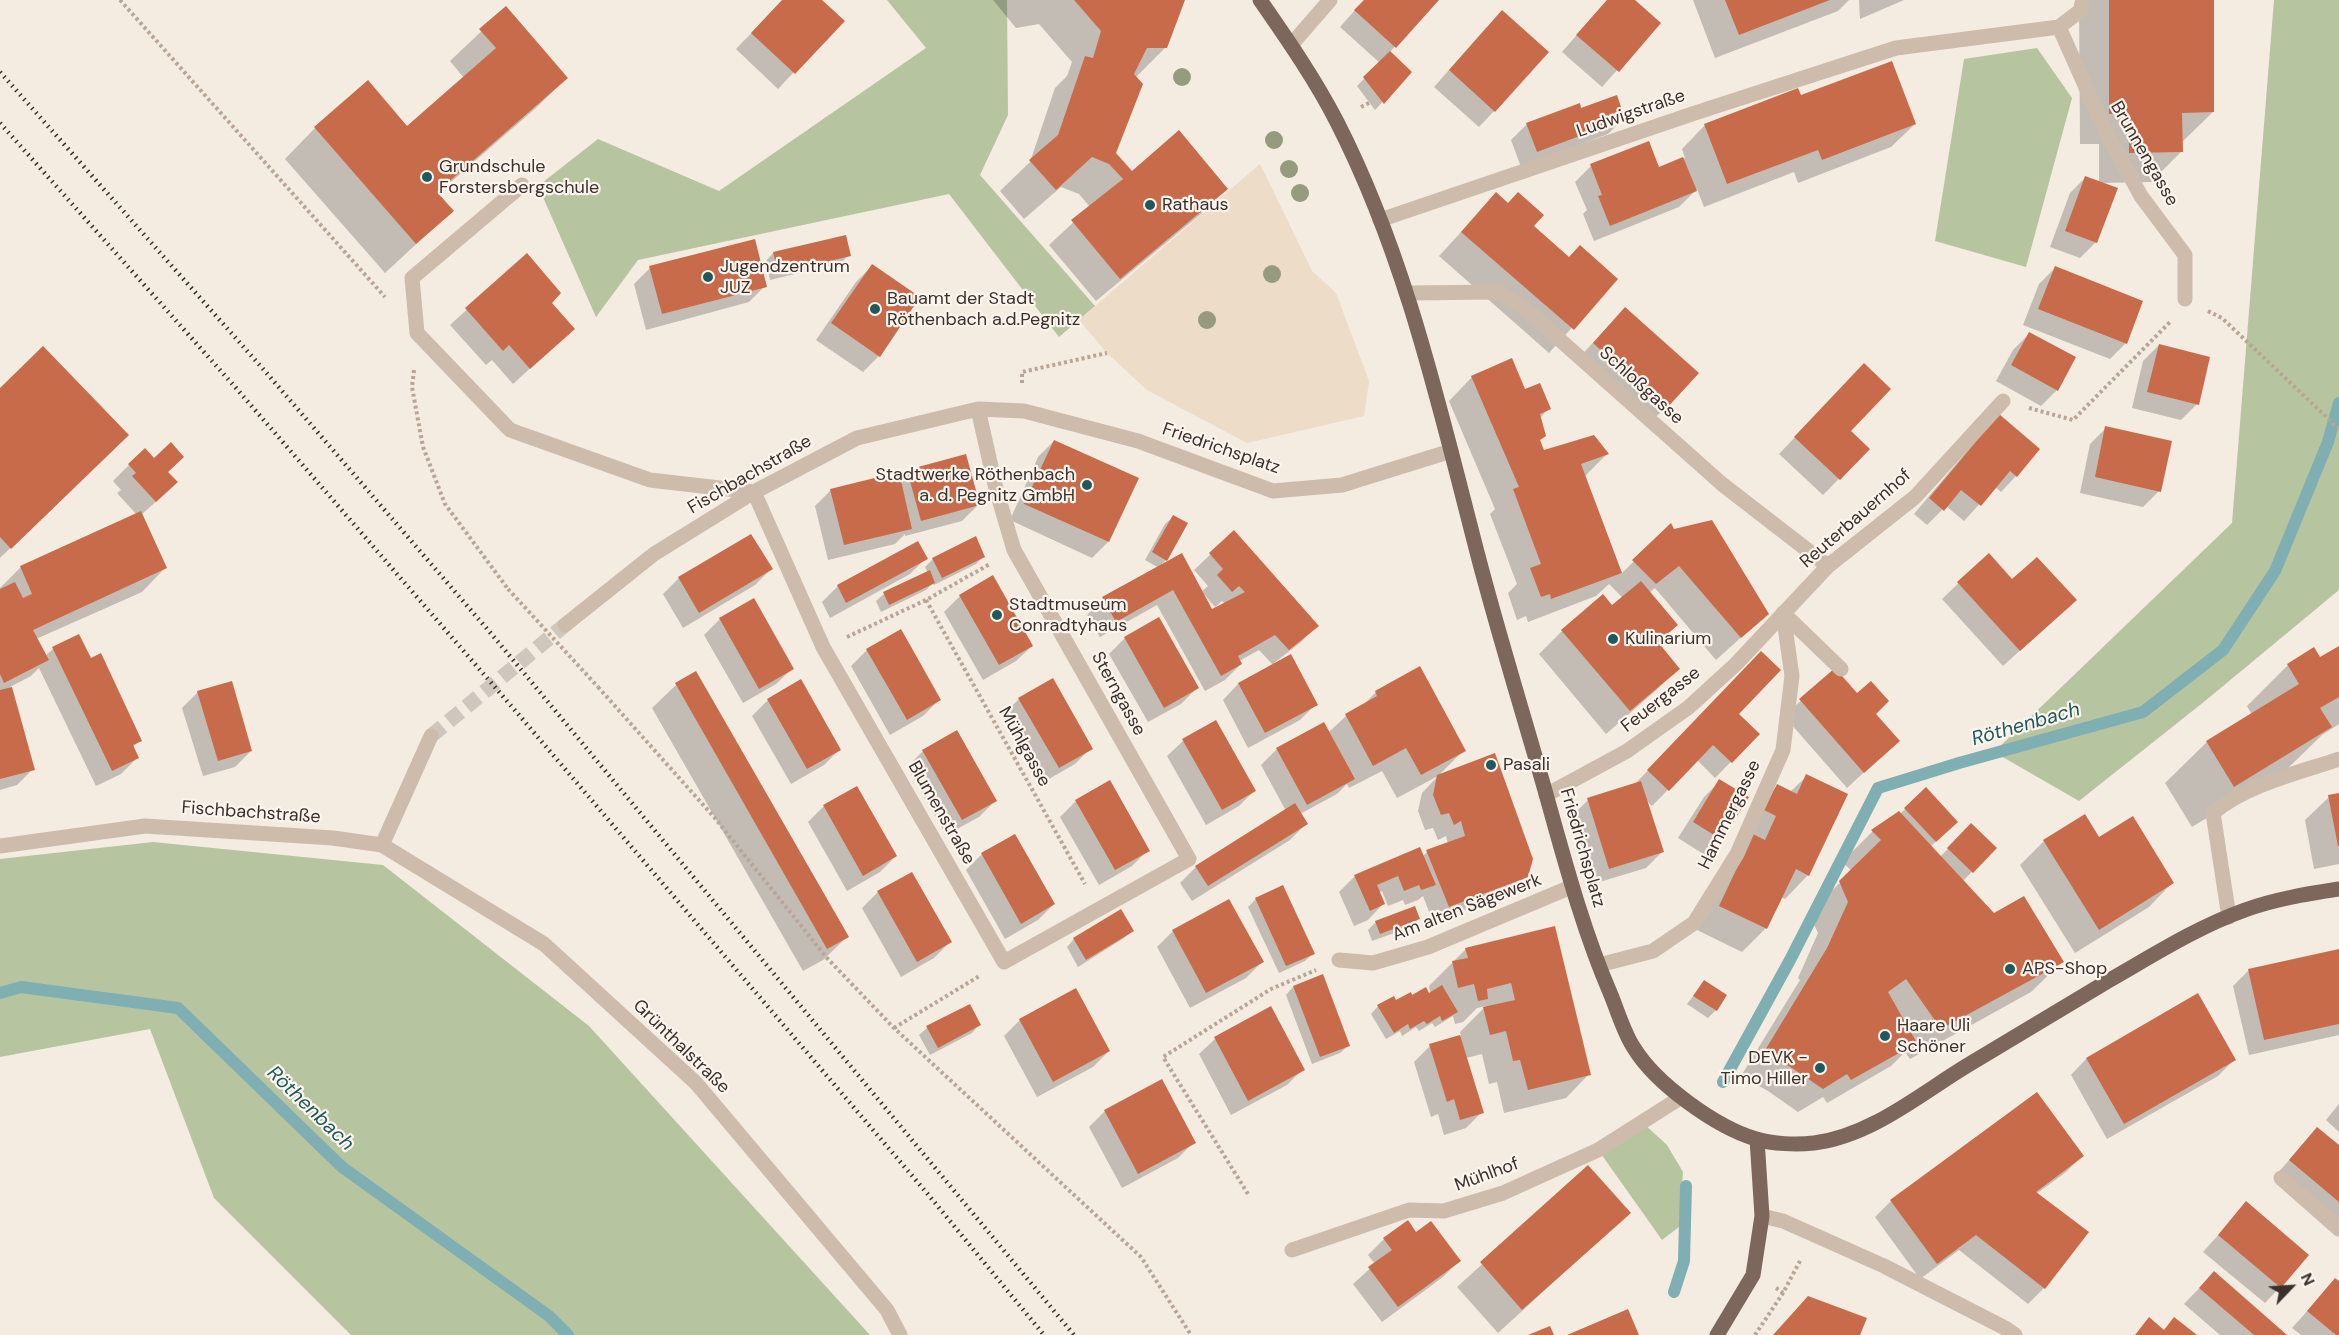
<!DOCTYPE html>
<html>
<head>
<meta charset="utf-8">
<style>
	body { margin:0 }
	#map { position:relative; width:2339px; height:1335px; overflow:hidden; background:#f4ebe1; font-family:"DM Sans",sans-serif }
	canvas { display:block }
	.north { position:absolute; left:2261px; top:1257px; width:60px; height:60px; -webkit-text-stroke:4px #fbf5ee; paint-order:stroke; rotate:65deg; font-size:16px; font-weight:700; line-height:24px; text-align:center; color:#3b302b }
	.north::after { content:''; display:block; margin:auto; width:21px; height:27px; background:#3b302b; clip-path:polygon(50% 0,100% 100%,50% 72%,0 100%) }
</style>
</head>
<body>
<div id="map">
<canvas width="2339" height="1335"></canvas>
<div class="north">N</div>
</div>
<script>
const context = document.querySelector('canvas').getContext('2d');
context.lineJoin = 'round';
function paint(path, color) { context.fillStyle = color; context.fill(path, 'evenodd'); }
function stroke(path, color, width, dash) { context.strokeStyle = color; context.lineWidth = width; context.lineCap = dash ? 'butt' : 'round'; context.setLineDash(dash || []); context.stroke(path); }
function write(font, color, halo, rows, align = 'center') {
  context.font = font + ' "DM Sans",sans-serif'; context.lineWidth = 4.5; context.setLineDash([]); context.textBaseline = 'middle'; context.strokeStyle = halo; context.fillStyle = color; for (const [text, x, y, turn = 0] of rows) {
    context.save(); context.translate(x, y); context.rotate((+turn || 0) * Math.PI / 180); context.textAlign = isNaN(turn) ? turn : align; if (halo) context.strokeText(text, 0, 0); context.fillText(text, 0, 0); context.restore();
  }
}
paint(new Path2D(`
	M887,0H1007L1008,115L980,175L1095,306L1059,337L949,194L638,260L596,317L538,186L598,139L719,191L926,48Z
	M2274,0H2339V590L2205,701L2079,801L1994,752L2232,523Z
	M2037,48L2072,98L2026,267L1935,241L1964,59Z
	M153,842L383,865L589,1026L870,1335H351L214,1198L150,1029L0,1057V859Z
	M1643,1123L1667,1145L1683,1172L1679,1227L1662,1240L1599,1151Z`), '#b7c4a0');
paint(new Path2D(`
	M1260,164L1312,271L1336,293L1369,381L1364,416L1247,443L1147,390L1107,353L1079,320Z`), '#ecdcc8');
paint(new Path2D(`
	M783,0H820L842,21L778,89L736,49Z
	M993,0H1183L1166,47L1135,78L1114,153L1130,170L1122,179L1123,181L1226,189L1202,213L1096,301L1049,245L1090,207L1079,194L1061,187L1024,219L1000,191L1030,162L1055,88L1067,76L1072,62L1039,24L1016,28Z
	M1364,0H1437L1389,53L1410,72L1375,110L1357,86L1380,63L1340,27Z
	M1607,0H1633L1659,23L1602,87L1562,52Z
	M1693,0H1849L1838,11L1715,58Z
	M1859,0H1904L1860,19Z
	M2079,0H2212L2213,112L2182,142L2181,152L2151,182L2101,183L2096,242L2080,258L2050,247L2070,193L2086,177L2099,182V144H2080Z
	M506,8L566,78L536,108L437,194L452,211L385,273L285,159L315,128H407L464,78L450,61Z
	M1486,28L1494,111L1479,127L1434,87Z
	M1800,97L1915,124L1891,147L1798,183L1794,172L1704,207L1697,189L1679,207L1594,241L1583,214L1587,210L1575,182L1591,166L1658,169L1685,158L1682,149L1705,125Z
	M1581,110L1624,118L1608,134L1521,167L1511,140L1527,124Z
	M1496,194L1569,258L1616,279L1549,353L1439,256Z
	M773,253L849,255L841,263L770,280L766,261Z
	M527,255L550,303L573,329L513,384L492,360L486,365L450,325Z
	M872,266L879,356L863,372L816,340L856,282Z
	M650,268L765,286L749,302L646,330L634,284Z
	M2055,268L2141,302L2126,343L2110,359L2023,325L2039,284Z
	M1610,324L1665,408L1649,424L1578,359Z
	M2029,334L2057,390L2041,406L1996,381L2013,350Z
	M2159,345L2197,404L2181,420L2132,408L2143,361Z
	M1472,377L1524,391L1549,408L1540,418L1539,441L1543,452L1607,454L1584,477L1621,574L1671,525L1673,531L1767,614L1716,660L1655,588L1649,593L1676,625L1657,644L1678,669L1654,692L1606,734L1539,654L1562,631L1612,607L1623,598L1609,584L1596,596L1528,622L1526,616L1517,620L1508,593L1517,584L1490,514L1495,509L1449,401Z
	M1848,381L1849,431L1868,449L1823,495L1779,454Z
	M0,390L104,458L0,558Z
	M2106,428L2159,491L2143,507L2080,493L2090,444Z
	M1983,432L2016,476L2001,492L1995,487L1964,521L1946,506L1927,525L1914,514Z
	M1054,441L1108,542L1092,558L1010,520L1038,457Z
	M129,465L167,473L160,498L141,515L165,568L142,592L36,639L45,656L53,649L91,660L140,740L132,748L137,758L121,774L96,786L39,668L31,676L10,687L33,769L17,785L0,790V588L21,567L137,515L117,493L121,490L113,481Z
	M908,472L978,505L962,521L905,536V534L895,544L828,560L815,506L831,490L899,480Z
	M1173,517L1166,560L1159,567L1201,592L1208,586L1194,570L1234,532L1317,626L1301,642L1274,663L1316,704L1300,720L1248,748L1223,700L1238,684L1273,665L1259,650L1239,661L1241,664L1225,680L1205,691L1157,605L1100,637L1087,615L1103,599L1159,568L1145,560L1165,524ZM1203,593L1215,607L1222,601L1225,604L1211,612Z
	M918,543L926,558L910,574L830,618L822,602L838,586Z
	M1988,555L2012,582L2059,615L2003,666L1942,599Z
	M984,556L976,564L934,585L933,583L926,590L881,612L876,601L884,594L928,573L925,567L933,559Z
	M771,569L755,585L683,628L663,594L679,578Z
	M960,596L1032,646L1016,661L983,680L944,612Z
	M720,619L792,669L776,684L743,703L704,635Z
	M1125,638L1197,688L1181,704L1148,722L1109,654Z
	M2339,648V724L2322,735L2288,768L2192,827L2165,783L2207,742L2252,715L2247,706L2288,665L2319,659Z
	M867,650L939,700L923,716L890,735L851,666Z
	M1745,669L1737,714L1758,734L1715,778L1697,760L1652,806L1646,800L1662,852L1646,868L1593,884L1572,816L1588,800L1634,785Z
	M1835,670L1898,741L1847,788L1784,716Z
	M696,673L847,937L823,960L803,971L652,708L676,685Z
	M198,692L251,751L235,767L203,776L182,708Z
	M1376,692L1464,750L1438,776L1397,798L1382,771L1349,788L1347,784L1337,794L1300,814L1306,824L1290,840L1192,901L1180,883L1196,867L1286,811L1261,765L1277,749L1328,733L1346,716L1361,707Z
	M1019,699L1091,748L1075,764L1042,783L1003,715Z
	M768,700L839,750L824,765L791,784L752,716Z
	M1216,722L1255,790L1239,806L1206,825L1167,756L1183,741Z
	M923,751L995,801L979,817L946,835L907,767Z
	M1438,776L1526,876L1510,892L1433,922L1423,896L1418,900L1405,905L1403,900L1388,906L1382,891L1379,893L1383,904L1368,920L1354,926L1339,892L1355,876L1422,857L1427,852L1448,844L1446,836L1438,840L1433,828L1425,830L1418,811L1422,793Z
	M1807,776L1808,875L1785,899L1781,897L1766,928L1742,952L1697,930L1753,810L1777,786L1790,792Z
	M1720,781L1721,839L1705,855L1678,838L1704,797Z
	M1926,789L1956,822L1930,847L1940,857L1971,825L1995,848L1962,882L1994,915L2062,962L2031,992L1910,1059L1905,1052L1891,1066L1827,1103L1823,1097L1798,1112L1768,1091L1741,1076L1800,980L1798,978L1818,933L1809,913L1852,871L1842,862L1872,832L1900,814Z
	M2339,795V864L2314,869L2305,820L2329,797Z
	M1076,801L1148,850L1132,866L1099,885L1060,817Z
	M824,806L896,856L880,872L847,891L808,822Z
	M2084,816L2098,839L2172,883L2149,907L2075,953L2020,865L2044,841Z
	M982,854L1054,904L1038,920L1005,939L966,870Z
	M878,892L950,942L934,958L901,977L862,908Z
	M1256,899L1313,953L1305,961L1279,973L1248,907Z
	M1229,901L1262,962L1246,978L1190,1008L1157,947L1173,931Z
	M1418,919L1411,927L1372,941L1368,930L1376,922Z
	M1554,928L1589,1074L1566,1098L1504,1113L1497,1082L1489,1084L1482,1054L1466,1058L1482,1112L1466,1128L1444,1135L1438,1114L1431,1117L1414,1062L1430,1046L1461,1036L1460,1032L1486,1006L1477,1008L1463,1022L1455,1024L1453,1016L1435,1027L1432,1023L1419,1031L1416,1027L1402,1036L1400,1031L1386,1039L1371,1014L1378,1006L1412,997L1431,998L1429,986L1466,949Z
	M1132,931L1124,938L1078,967L1067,947L1074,939Z
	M2339,950V1035L2249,1055L2233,986L2249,970Z
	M1704,982L1716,1010L1708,1018L1687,1004Z
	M1293,987L1348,1046L1340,1053L1312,1064L1286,995Z
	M2197,996L2234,1060L2218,1076L2107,1139L2071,1075L2086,1059Z
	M1271,1008L1303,1069L1287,1085L1231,1115L1199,1054L1215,1039Z
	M1020,1020L1109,1051L1093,1067L1037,1097L1004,1036Z
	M979,1025L972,1033L930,1055L919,1035L927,1028Z
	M1161,1081L1194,1142L1178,1158L1122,1188L1089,1127L1105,1111Z
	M2339,1104V1132L2326,1120Z
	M2317,1129L2339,1147V1225L2274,1177Z
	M2082,1156L2066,1172L2036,1194L2044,1288L2028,1304L1959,1250L1920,1279L1875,1217L1891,1201Z
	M1588,1168L1629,1213L1498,1333L1457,1287Z
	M2246,1204L2280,1287L2265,1303L2203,1252Z
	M1415,1234L1459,1261L1443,1277L1382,1322L1353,1284L1375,1264L1368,1255L1384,1239Z
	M2214,1273L2285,1335H2220L2184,1304Z
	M2335,1280L2339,1283V1335H2301L2292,1328Z`), '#0003');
stroke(new Path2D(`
	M0,993L21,987L178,1008L342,1167L549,1316L568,1335
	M1723,1082L1790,960L1878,788L1959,763L2143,712L2223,650L2275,571L2328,442L2339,403
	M1674,1292L1684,1261L1686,1186`), '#7fafb2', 12);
paint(new Path2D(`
	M782,0H822L845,21L795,74L751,33Z
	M1074,0H1185L1167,48H1147L1134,74L1143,84L1116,153L1132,171L1179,130L1228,189L1120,279L1071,220L1123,179L1109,164L1092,157L1056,190L1029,160L1058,135L1085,56L1093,58L1101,31Z
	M1364,0H1439L1396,48L1354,10Z
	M1607,0H1635L1661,23L1619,72L1576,35Z
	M1725,0H1830L1739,35Z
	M2109,0H2214V112L2182,113L2183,152L2129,153V114H2109Z
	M506,6L568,78L437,192L454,211L416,244L314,127L368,80L407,126L496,48L479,29Z
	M1502,10L1549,52L1495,112L1449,70Z
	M1390,51L1412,72L1384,104L1363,77Z
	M1892,61L1916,124L1822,160L1818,150L1727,184L1704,124L1798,88L1801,95Z
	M1617,95L1625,119L1537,152L1526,123L1580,103L1581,108Z
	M1649,141L1659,167L1683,157L1697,191L1610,226L1598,196L1602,195L1590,164Z
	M2085,176L2118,188L2097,243L2065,231Z
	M1496,192L1508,203L1518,192L1544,215L1534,226L1569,257L1580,245L1618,279L1574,330L1461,232Z
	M846,235L851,256L778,273L773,252Z
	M755,239L767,287L662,314L649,266Z
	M527,253L561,293L552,303L575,329L530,369L509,345L503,351L465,308Z
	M872,264L920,297L880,357L831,323Z
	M2055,266L2143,301L2127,344L2038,309Z
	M1625,307L1699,373L1666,409L1593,343Z
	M2029,332L2076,357L2058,391L2011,365Z
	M2159,344L2210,357L2199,405L2147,392Z
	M43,346L129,435L11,549L0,537V388Z
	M1512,358L1525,389L1540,383L1551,409L1540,414L1546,436L1540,440L1544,450L1594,435L1609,454L1581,464L1622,573L1551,599L1550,594L1541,597L1530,568L1541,564L1513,489L1519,487L1471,376Z
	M1864,363L1891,389L1851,431L1870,449L1840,480L1794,437Z
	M1999,414L2040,449L2017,477L2010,471L1981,506L1961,490L1944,511L1929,498Z
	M2105,426L2172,441L2161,492L2095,477Z
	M1054,440L1139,478L1109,542L1024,504Z
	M171,442L184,457L168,472L178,482L156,502L132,476L136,473L128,464L145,448L154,458Z
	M966,454L980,505L921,521L907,470Z
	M899,472L912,529L844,545L830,489Z
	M141,511L167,568L33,630L49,660L4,683L0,674V589L15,582L23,598L32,594L20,566Z
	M1173,515L1188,523L1167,561L1152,552Z
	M1712,520L1769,614L1741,638L1679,566L1656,584L1632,560L1671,523L1674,529Z
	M1234,530L1319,626L1289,650L1275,635L1238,656L1242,664L1221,676L1173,590L1116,622L1102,597L1182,553L1212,609L1245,592L1239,586L1232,592L1217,575L1223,569L1209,553Z
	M751,534L773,569L699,613L678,577Z
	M976,536L985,557L942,578L932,558Z
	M918,541L928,559L846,603L837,585Z
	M1989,553L2012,579L2037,557L2077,600L2020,651L1957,582Z
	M930,570L935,583L889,605L883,592Z
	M993,575L1033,646L999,665L959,595Z
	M1641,581L1678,625L1658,642L1680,669L1630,711L1561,630L1603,594L1612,605Z
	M754,598L794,669L759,689L719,618Z
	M1159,617L1199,688L1164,708L1124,637Z
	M901,629L941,700L907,720L866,649Z
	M79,634L91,658L101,653L142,741L133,745L139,758L112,771L52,647Z
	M2339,646V697L2320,708L2332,727L2234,787L2206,741L2299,684L2287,664L2314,647L2320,657Z
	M1761,651L1781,670L1739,714L1760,734L1732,763L1713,745L1669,791L1647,770Z
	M1291,654L1318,705L1265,733L1238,683Z
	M1420,666L1466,751L1421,775L1406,748L1373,766L1345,714L1377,696L1375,691Z
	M1835,668L1857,693L1871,681L1889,701L1876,714L1900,741L1864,773L1799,699Z
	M696,671L849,937L827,949L675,683Z
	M1053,678L1093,749L1059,768L1018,698Z
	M801,679L841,750L807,769L767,699Z
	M232,681L252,751L218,761L197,691Z
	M12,687L35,770L0,779V690Z
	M1216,720L1256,791L1222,810L1182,739Z
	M1324,722L1355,779L1307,805L1276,748Z
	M957,730L997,801L962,820L922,750Z
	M1495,753L1533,859L1528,877L1449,907L1426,850L1465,836L1461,821L1454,825L1449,813L1441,815L1433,795L1437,775Z
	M1806,774L1848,794L1809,876L1796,869L1767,929L1719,906L1753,834L1765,840L1776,816L1764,810L1777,784L1797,794Z
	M1719,779L1749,797L1722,840L1693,822Z
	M1110,780L1150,851L1115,870L1075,800Z
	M1641,781L1664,852L1609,869L1587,798Z
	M857,786L897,856L863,876L823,805Z
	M1926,787L1958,822L1936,842L1904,808Z
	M2339,793V846H2338L2328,795Z
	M1295,803L1308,824L1208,886L1195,866Z
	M1899,811L1994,913L2024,896L2064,962L1941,1029L1906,979L1888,992L1917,1043L1851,1080L1847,1074L1823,1089L1792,1068L1764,1052L1827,948L1848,902L1839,881L1881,840L1871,830Z
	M2085,814L2099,837L2133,816L2174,883L2099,930L2043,840Z
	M1971,823L1997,848L1973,873L1947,848Z
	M1015,834L1055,904L1021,924L981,853Z
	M1420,847L1436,885L1421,890L1419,885L1404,891L1398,876L1377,885L1385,904L1370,911L1354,875Z
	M912,872L952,942L917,962L877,891Z
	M1283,885L1315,954L1286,966L1255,898Z
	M1229,899L1264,962L1206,993L1172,930Z
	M1415,906L1420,919L1380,934L1375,921Z
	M1121,909L1134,931L1086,960L1073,938Z
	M1555,926L1591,1075L1528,1090L1520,1060L1513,1061L1506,1031L1490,1035L1483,1007L1515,1000L1511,983L1487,989L1488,999L1478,1001L1474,984L1458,988L1452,961L1468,958L1465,948Z
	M2339,949V1024L2264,1040L2248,969Z
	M1323,974L1350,1046L1320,1057L1293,986Z
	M1704,980L1727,995L1717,1011L1693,996Z
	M1442,985L1458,1012L1442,1021L1440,1016L1427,1024L1424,1021L1410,1029L1408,1024L1394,1033L1377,1005L1394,996L1396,1000L1411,992L1412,995L1426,987L1429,993Z
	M1076,988L1110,1051L1053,1082L1019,1019Z
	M2198,993L2236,1060L2124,1124L2086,1058Z
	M970,1004L981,1025L938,1048L926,1026Z
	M1271,1006L1305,1070L1248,1101L1214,1037Z
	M1460,1035L1484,1113L1460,1120L1454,1099L1447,1102L1429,1044Z
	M1162,1079L1196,1143L1138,1174L1104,1110Z
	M2037,1092L2084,1156L2036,1192L2089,1232L2045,1289L1976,1235L1937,1264L1890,1200Z
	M2317,1127L2339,1145V1202L2289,1160Z
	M1588,1165L1631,1213L1522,1310L1480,1262Z
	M2246,1201L2309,1255L2281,1288L2218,1235Z
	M1408,1220L1416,1232L1431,1221L1461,1261L1398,1307L1368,1267L1392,1250L1383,1238Z
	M2214,1271L2287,1335H2254L2199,1288Z
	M2335,1278L2339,1281V1335H2336L2307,1311Z
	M1808,1296L1867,1318L1860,1335H1773Z
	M1628,1309L1639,1335H1567Z
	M2149,1317L2164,1330L2174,1317L2197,1335H2135Z
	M1550,1326L1554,1335H1528Z`), '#c86b4b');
stroke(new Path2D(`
	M431,736L565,625`), '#cfc6bd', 15, [15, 8]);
stroke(new Path2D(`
	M120,0L385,297
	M1361,107L1371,102
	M2208,311L2222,318L2339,429
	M414,370L412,387L423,447L445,504L508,589
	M1022,383V372L1107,353
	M2029,408L2073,420L2171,321
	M926,600L1085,884
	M847,637L926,600L990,564
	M598,687L714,817L826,957L894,1028L1141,1257L1191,1335
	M894,1028L981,975
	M1248,1194L1163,1057L1271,989L1316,970
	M1776,1288L1783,1293L1801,1259
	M1755,1335L1783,1293`), '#b9a596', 4, [3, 3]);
stroke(new Path2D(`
	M2059,27L2105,130L2141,196L2185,255V299
	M1291,45L1330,0
	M522,185L412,278L417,333L510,430L650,480L754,492
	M1380,220L1698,112L1896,48L2059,27L2080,11L2083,0
	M1408,293L1498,292L1523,307L1722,484L1828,566
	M754,492L823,647L1004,962L1189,859L1014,550L996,489L978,409
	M1783,613L1841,669
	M565,625L654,554L754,492L857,438L978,409L1024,411L1138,441L1273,491L1342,485L1451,451
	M1546,795L1627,751L1689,707L1736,664L1828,566L1915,497L2003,401
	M382,845L431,736
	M0,846L145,826L333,838L382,845L544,944L696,1083L887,1310L900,1335
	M2229,917L2213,813C2246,785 2298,773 2339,759
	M1339,960L1373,963L1428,947L1571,887
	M1599,965L1653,951L1694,923L1737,854L1783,750L1792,676L1783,613
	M2281,1178L2339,1229
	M1762,1216L1783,1221L1884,1266L2005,1328L2015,1335
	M1292,1250L1409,1210L1444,1211L1503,1193L1598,1150L1680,1098`), '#cdbbac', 15);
stroke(new Path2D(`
	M1260,0C1287,39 1315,79 1337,122C1406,257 1439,406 1477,552C1498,633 1523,713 1546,794C1565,862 1583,930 1611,995C1618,1012 1624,1033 1634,1048C1656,1084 1716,1127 1756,1139C1773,1144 1796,1145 1814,1143C1871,1136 1920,1094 1968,1065C2014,1037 2062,1009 2108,981C2152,956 2197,927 2245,910C2275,899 2307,894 2339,889
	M1717,1335L1753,1275L1762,1216L1757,1139`), '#7d675c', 15);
stroke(new Path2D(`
	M0,72L264,370L494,637L1074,1335
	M0,123L236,388L513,708L926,1192L1044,1335`), '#3b302b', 4.5, [1.5, 4.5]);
stroke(new Path2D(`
	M508,589L598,687`), '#b9a596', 4, [3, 3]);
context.fillStyle = '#969b7f';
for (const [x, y] of [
	[1182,77],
	[1274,140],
	[1289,169],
	[1300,193],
	[1272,274],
	[1207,320]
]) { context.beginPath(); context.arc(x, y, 9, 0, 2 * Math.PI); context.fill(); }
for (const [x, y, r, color] of [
	[427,177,6,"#1f595e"],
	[1150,205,6,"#1f595e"],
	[708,277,6,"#1f595e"],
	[875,309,6,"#1f595e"],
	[1087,485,6,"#1f595e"],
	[997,615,6,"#1f595e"],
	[1613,639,6,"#1f595e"],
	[1491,765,6,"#1f595e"],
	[2010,969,6,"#1f595e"],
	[1885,1036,6,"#1f595e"],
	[1820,1068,6,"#1f595e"]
]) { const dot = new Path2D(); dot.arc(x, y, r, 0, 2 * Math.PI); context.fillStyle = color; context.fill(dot); stroke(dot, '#fbf5ee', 2); }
write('18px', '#3b302b', '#fbf5ee', [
	["Ludwigstraße",1631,114,-19],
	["Brunnengasse",2144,154,60],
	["Schloßgasse",1641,386,42],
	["Friedrichsplatz",1221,449,19],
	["Fischbachstraße",750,475,-30],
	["Reuterbauernhof",1856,519,-41],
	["Sterngasse",1118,694,61],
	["Feuergasse",1661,700,-38],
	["Mühlgasse",1024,747,61],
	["Fischbachstraße",251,813,4],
	["Blumenstraße",941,813,60],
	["Hammergasse",1730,815,-64],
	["Friedrichsplatz",1582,848,74],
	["Am alten Sägewerk",1467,908,-21],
	["Grünthalstraße",681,1047,44],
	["Mühlhof",1487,1175,-20]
]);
write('18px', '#3b302b', '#fbf5ee', [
	["Grundschule",439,167],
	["Forstersbergschule",439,188],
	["Rathaus",1162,205],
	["Jugendzentrum",720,267],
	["JUZ",720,288],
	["Bauamt der Stadt",887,299],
	["Röthenbach a.d.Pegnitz",887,320],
	["Stadtwerke Röthenbach",1075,475,"right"],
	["a. d. Pegnitz GmbH",1075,496,"right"],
	["Stadtmuseum",1009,605],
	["Conradtyhaus",1009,626],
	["Kulinarium",1625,639],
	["Pasali",1503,765],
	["APS-Shop",2022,969],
	["Haare Uli",1897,1026],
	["Schöner",1897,1047],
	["DEVK -",1808,1058,"right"],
	["Timo Hiller",1808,1079,"right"]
], 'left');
write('italic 20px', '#1f595e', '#fbf5ee', [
	["Röthenbach",2026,725,-16],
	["Röthenbach",310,1109,44]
]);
</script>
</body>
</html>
